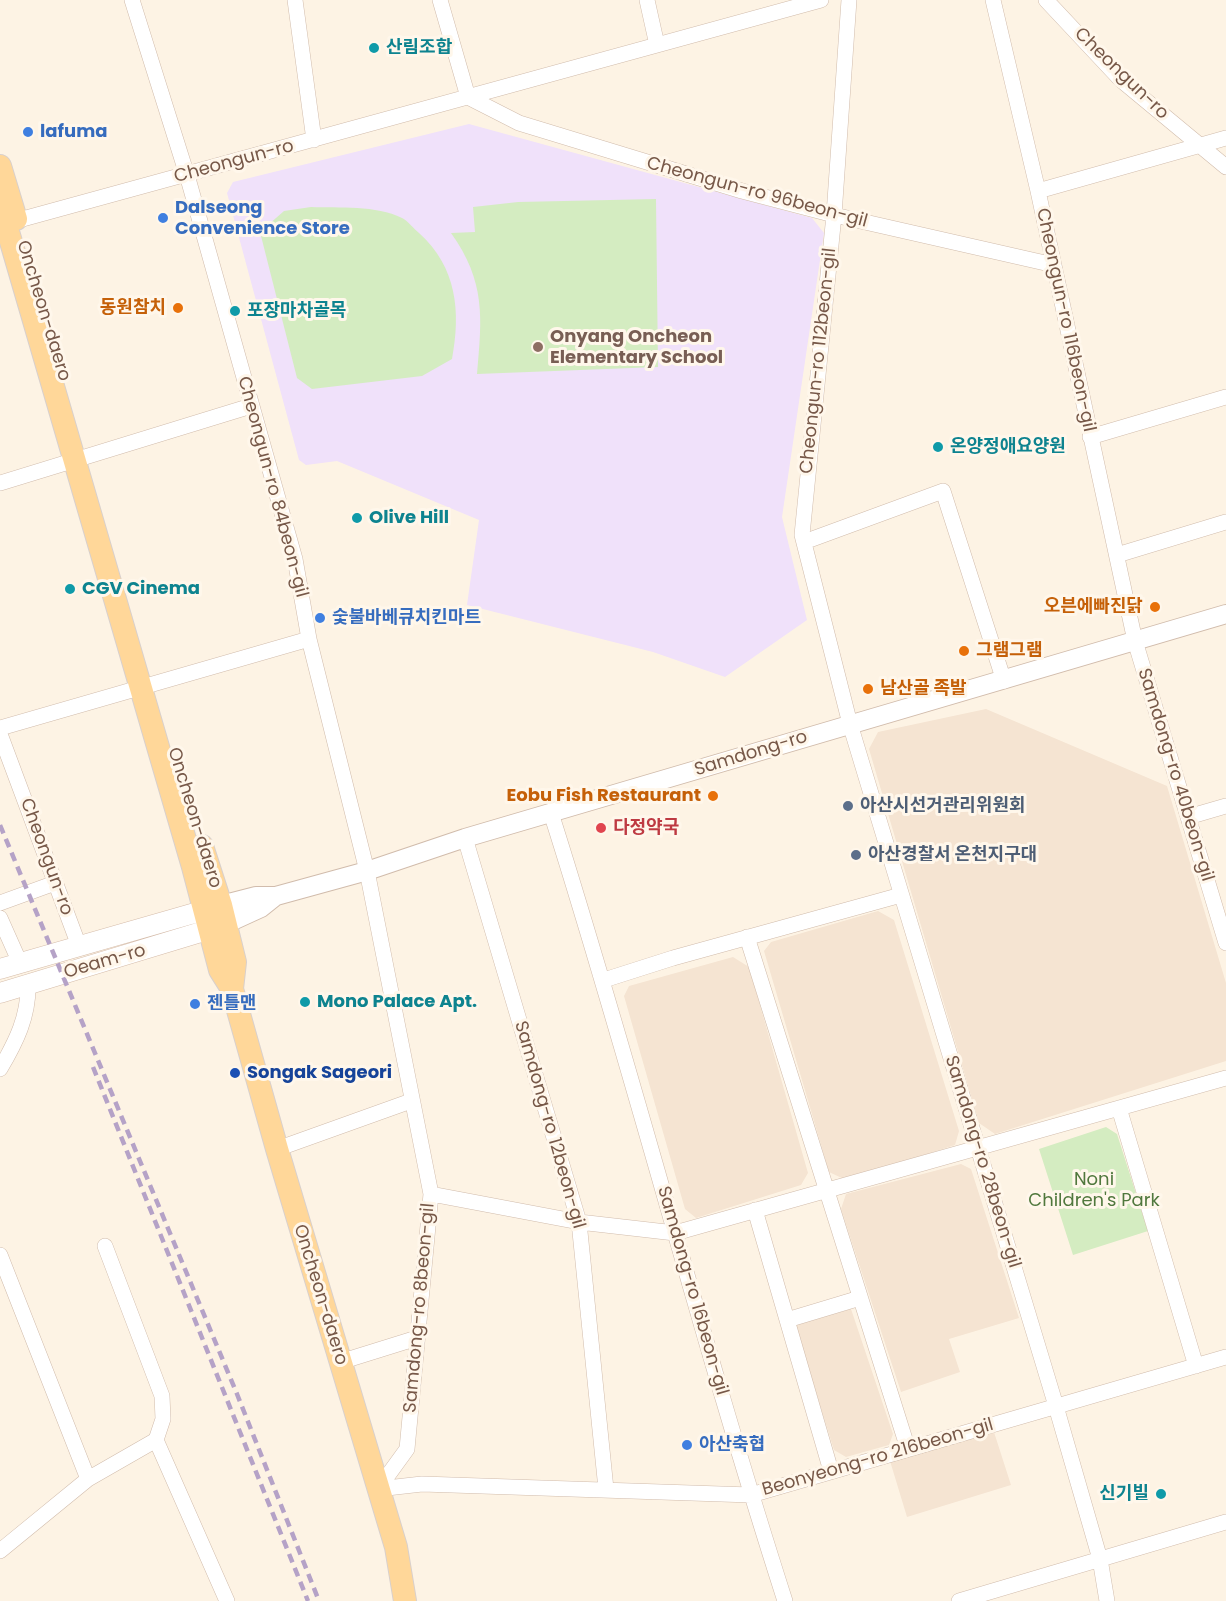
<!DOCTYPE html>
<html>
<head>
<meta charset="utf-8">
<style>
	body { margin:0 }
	canvas { display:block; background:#fdf3e4 }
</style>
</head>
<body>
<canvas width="1226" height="1601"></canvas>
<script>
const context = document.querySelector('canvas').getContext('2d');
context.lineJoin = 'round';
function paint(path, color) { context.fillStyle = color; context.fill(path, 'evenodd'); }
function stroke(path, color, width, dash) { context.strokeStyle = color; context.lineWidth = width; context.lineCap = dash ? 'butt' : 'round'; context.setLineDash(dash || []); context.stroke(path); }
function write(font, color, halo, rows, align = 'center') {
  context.font = font + ' Poppins,"Noto Sans KR",sans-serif'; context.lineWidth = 6; context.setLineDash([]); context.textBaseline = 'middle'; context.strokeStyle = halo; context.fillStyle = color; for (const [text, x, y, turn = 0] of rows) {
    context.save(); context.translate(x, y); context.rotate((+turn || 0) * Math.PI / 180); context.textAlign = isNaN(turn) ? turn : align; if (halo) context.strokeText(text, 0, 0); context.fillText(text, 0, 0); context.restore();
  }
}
paint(new Path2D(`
	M986,709L1167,786L1226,983V1061L995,1134L979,1123L869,749L878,732Z
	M878,911L894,920L959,1131L955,1145L846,1180L829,1172L764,951L771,942Z
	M733,957L749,967L808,1173L801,1185L696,1218L685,1209L624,996L629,986Z
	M961,1164L971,1169L1019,1318L949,1339L960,1372L901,1392L841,1209L846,1194Z
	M851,1309L893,1434L889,1445L846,1457L834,1450L795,1325Z
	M993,1429L1011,1485L907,1517L890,1461Z`), '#f5e4d2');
paint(new Path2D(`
	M469,124L812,218L824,233L782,517L807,620L725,677L653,652L467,605L479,520L337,461L306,465L299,460L227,193L233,182Z`), '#f0e1fa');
paint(new Path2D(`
	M656,199L658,367L477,374C482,318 486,282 451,233L475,232L473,207L518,202Z
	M311,207C339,208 376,205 402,218C408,221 414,229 419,233C457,267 461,312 452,359L422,376L312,389L297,378L260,232L284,211Z
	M1106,1127L1117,1134L1148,1231L1073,1255L1039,1149Z`), '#d4ecc1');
const minor = new Path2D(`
	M132,0L187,175L295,559L309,639L367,871L431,1194L407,1449L378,1489
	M295,0L314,140
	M440,0L468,97L519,123L742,191L834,215L1054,265
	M647,0L657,45
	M849,0L834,215L802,535L850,724L1053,1396L1100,1559L1107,1601
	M993,0L1038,191L1135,641L1226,943
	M1046,0L1121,80L1226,167
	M1038,191L1226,138
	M8,223L821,0
	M1090,437L1226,397
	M0,483L251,406
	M804,542L943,491L1004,681
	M1117,555L1226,522
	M0,728L309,639
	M0,734L79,946
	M551,813C634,1074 701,1340 785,1601
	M1188,817L1226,806
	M465,838L579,1222L606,1489
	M0,903L55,883
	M0,918L20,963
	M747,937L908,1449
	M604,980L673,958L901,895
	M0,1069C16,1042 29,1016 28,984
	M1119,1108L1196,1366
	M277,1149L411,1101
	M431,1194L579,1222L675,1233L1226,1078
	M755,1210L831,1471
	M105,1246L162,1396L163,1419L156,1440
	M0,1255L88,1479L156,1440L227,1601
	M787,1320L860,1298
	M340,1362L417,1338
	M378,1489L422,1484L751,1495L1226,1357
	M0,1551L88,1479
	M959,1601L1226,1522`);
const tertiary = new Path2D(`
	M221,905L256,896H276L367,871L465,838L1226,614
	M226,924L261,908L276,896`);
const secondary = new Path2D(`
	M0,969L219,906
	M0,993L224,925`);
const primary = new Path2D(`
	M0,166L16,219
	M0,204L193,867L220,970L232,989L277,1149L396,1547L405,1601
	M202,846L221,905L235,962L232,989`);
stroke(minor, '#d1bcac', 16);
stroke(tertiary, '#d1bcac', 20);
stroke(secondary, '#d5bcaa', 21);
stroke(primary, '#d9d0cc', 24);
stroke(minor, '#fff', 15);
stroke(tertiary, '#fff', 18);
stroke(secondary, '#fff', 20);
stroke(primary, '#ffd799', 22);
stroke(new Path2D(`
	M0,825L237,1394L319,1601
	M93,1067L308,1601`), '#b5a2c7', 4.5, [9, 6]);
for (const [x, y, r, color] of [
	[374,48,6,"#0f9aa8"],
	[28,132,6,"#3f7fe0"],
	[163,218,6,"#3f7fe0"],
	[178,308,6,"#e8710a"],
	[235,311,6,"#0f9aa8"],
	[538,347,6,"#8d6e63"],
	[938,447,6,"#0f9aa8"],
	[357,518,6,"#0f9aa8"],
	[70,589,6,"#0f9aa8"],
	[1155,607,6,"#e8710a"],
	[320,618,6,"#3f7fe0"],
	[964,651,6,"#e8710a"],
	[868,689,6,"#e8710a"],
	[713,796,6,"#e8710a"],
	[848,806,6,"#5c6f8a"],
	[601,828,6,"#e0444e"],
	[856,855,6,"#5c6f8a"],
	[305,1002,6,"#0f9aa8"],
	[195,1004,6,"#3f7fe0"],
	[235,1073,6,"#1a4fb4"],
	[687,1445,6,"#3f7fe0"],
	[1161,1494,6,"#0f9aa8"]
]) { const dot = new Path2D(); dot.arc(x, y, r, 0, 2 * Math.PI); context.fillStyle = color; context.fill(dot); stroke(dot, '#fff7eb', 2); }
write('bold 18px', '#0d838f', '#fff7eb', [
	["산림조합",386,48],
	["포장마차골목",247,311],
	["온양정애요양원",950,447],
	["Olive Hill",369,518],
	["CGV Cinema",82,589],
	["Mono Palace Apt.",317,1002],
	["신기빌",1149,1494,"right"]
], 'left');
write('18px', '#775848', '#fff7eb', [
	["Cheongun-ro",1121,74,44],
	["Cheongun-ro",234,162,-15],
	["Cheongun-ro 96beon-gil",757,193,15],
	["Oncheon-daero",43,311,73],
	["Cheongun-ro 116beon-gil",1065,320,78],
	["Cheongun-ro 112beon-gil",819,361,-84],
	["Cheongun-ro 84beon-gil",272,487,75],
	["Samdong-ro",751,754,-17],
	["Samdong-ro 40beon-gil",1175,775,73],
	["Oncheon-daero",194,818,73],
	["Cheongun-ro",46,857,70],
	["Oeam-ro",105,962,-16],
	["Samdong-ro 12beon-gil",549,1125,74],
	["Samdong-ro 28beon-gil",982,1162,73],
	["Samdong-ro 16beon-gil",692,1291,74],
	["Oncheon-daero",320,1295,73],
	["Samdong-ro 8beon-gil",420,1308,-85],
	["Beonyeong-ro 216beon-gil",878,1458,-16]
]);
write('bold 18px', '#366cbe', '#fff7eb', [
	["lafuma",40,132],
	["Dalseong",175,208],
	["Convenience Store",175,229],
	["숯불바베큐치킨마트",332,618],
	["젠틀맨",207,1004],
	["아산축협",699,1445]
], 'left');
write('bold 18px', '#c56008', '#fff7eb', [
	["동원참치",166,308],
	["오븐에빠진닭",1143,607],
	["그램그램",976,651,"left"],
	["남산골 족발",880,689,"left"],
	["Eobu Fish Restaurant",701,796]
], 'right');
write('bold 18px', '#785e54', '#fff7eb', [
	["Onyang Oncheon",550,337],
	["Elementary School",550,358]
], 'left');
write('bold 18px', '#4e5e75', '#fff7eb', [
	["아산시선거관리위원회",860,806],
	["아산경찰서 온천지구대",868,855]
], 'left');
write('bold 18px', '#be3a42', '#fff7eb', [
	["다정약국",613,828]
], 'left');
write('bold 18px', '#164399', '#fff7eb', [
	["Songak Sageori",247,1073]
], 'left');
write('18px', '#50783d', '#fff7eb', [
	["Noni",1094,1180],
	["Children's Park",1094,1201]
]);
</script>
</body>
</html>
